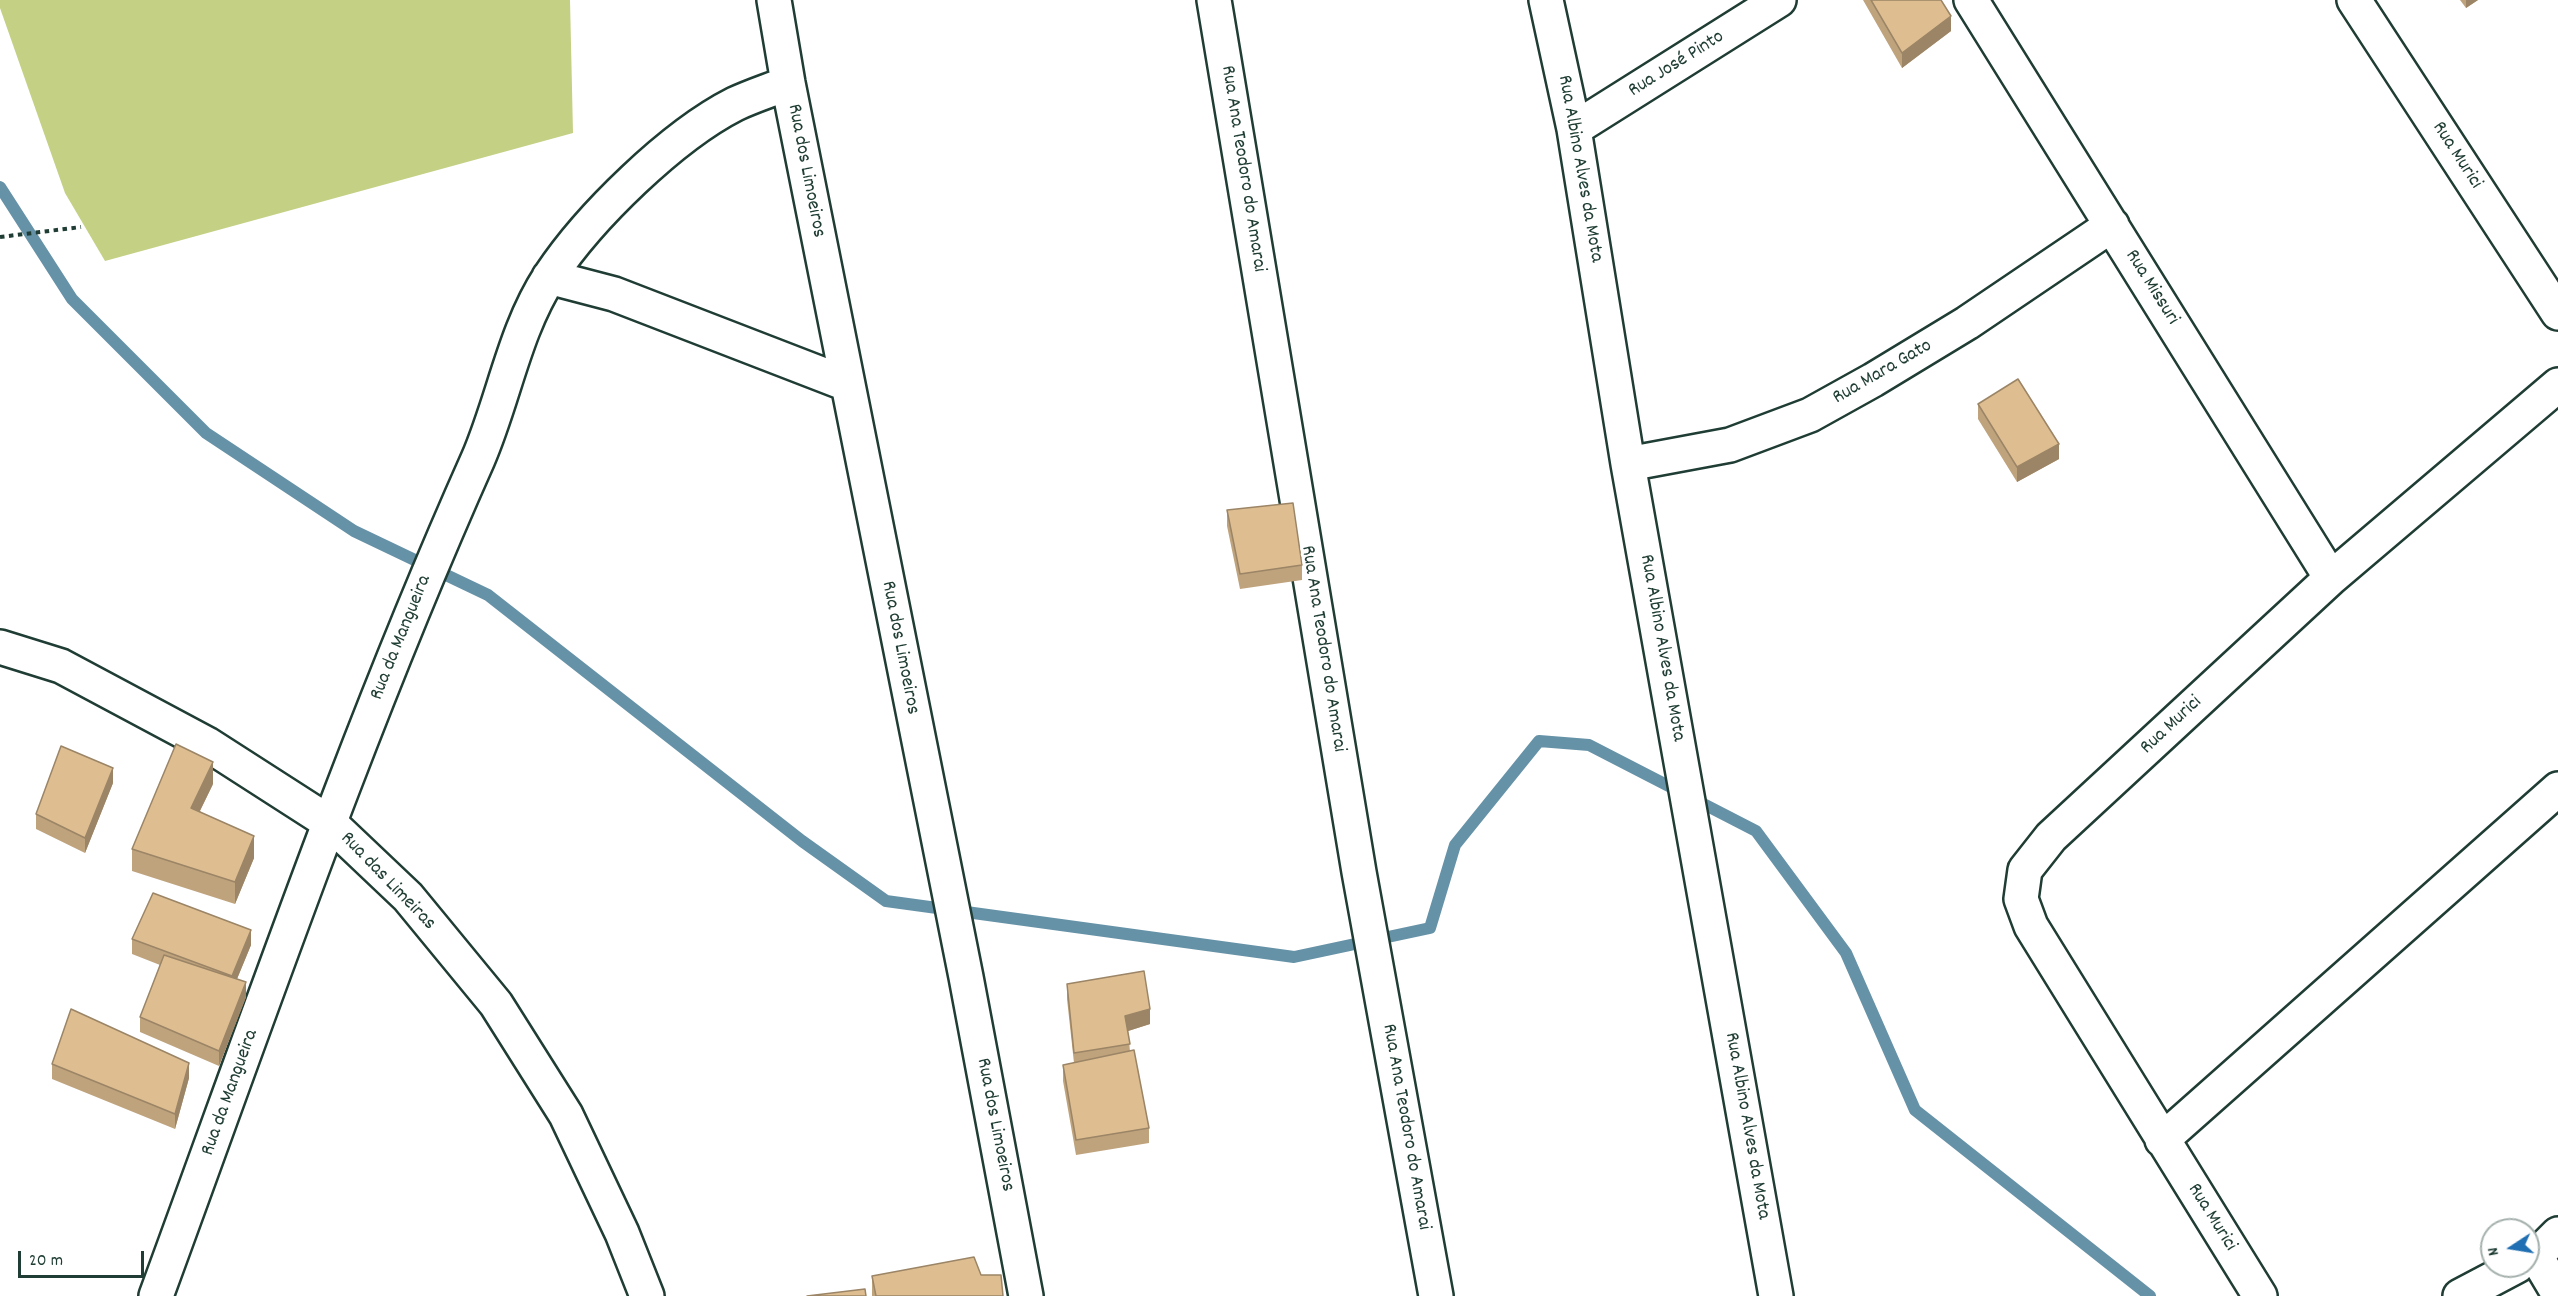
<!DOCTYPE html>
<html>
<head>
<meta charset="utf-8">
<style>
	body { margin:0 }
	#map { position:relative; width:2558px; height:1296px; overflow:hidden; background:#fff; font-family:Dekko,sans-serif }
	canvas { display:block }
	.north { position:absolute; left:2480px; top:1218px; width:60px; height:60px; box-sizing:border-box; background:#fff; border:2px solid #a5b1ae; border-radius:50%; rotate:258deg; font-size:16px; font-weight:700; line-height:24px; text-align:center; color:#1f3d34 }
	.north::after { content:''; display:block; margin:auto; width:21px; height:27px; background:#1f6fb2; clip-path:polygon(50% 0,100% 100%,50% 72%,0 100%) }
	.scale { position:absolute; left:18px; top:1251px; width:126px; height:27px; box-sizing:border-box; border:3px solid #1f3d34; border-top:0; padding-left:8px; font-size:18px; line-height:21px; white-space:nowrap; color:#1f3d34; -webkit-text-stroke:4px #fff; paint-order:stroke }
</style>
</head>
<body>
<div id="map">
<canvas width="2558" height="1296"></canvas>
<div class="north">N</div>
<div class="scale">20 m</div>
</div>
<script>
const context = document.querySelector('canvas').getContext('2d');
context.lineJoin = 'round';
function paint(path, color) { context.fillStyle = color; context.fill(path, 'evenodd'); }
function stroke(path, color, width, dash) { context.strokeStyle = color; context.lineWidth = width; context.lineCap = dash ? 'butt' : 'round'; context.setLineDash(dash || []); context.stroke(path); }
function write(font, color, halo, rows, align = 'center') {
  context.font = font + ' Dekko,sans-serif'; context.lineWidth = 6; context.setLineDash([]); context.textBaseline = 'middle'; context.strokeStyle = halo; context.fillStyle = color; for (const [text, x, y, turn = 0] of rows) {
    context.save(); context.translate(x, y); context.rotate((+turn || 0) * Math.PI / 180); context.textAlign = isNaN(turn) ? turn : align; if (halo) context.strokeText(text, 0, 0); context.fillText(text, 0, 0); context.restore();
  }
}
paint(new Path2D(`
	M0,0H570L573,133L105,261L65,193L0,8Z`), '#c4d084');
stroke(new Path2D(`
	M0,187L72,299L206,433L354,531L488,595L802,841L886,901L1294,957L1430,928L1455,845L1539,741L1589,745L1756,831L1846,953L1915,1110L2150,1296`), '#6692a7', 12);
const street = new Path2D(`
	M774,0L788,83L966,977L1026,1296
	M1546,0L1574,129L1628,464L1776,1296
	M1971,0L2331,578
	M2354,0L2558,313
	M1574,129L1779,0
	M549,277L614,294L847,384
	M1628,464L1730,445L1810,415L1873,380L1967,323L2112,225
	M0,647L61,666L207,744L330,823L408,897L496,1004L566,1115L622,1233L647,1296
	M2162,1140L2558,789
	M2536,1256L2558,1293
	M2528,1260L2536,1256L2558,1234
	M156,1296C259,1016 356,732 478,459C504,399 514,331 550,276C589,217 672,136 735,104C752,96 771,90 788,83
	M2260,1296L2031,926L2021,899L2025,870L2051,837L2331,578L2558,385
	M2460,1296L2517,1266`);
const secondary = new Path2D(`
	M1214,0L1359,872L1436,1296`);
stroke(street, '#1f3d34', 38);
stroke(secondary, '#1f3d34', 38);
stroke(new Path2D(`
	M0,237L81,227`), '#1f3d34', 4, [4.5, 4.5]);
stroke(street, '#fff', 33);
stroke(secondary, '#fff', 33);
paint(new Path2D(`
	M1863,0H1941L1951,31L1902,68Z
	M2460,0H2478L2466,8Z
	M1978,404L2059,459L2017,482L1978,419Z
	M1227,510L1302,565V580L1240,589L1227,526Z
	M113,783L85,853L36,829V814Z
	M213,784L200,811L254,858L235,904L132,871V849Z
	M132,939L251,945L237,979L246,997L219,1066L140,1032V1017L160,965L132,954Z
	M1067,984L1150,1024L1128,1031L1130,1051L1149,1128V1143L1076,1155L1063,1081V1065L1074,1063L1067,999Z
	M52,1064L189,1078L175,1129L52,1079Z
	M981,1275L1003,1296H872V1276Z`), '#bfa37d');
paint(new Path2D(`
	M2466,0H2478L2466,8Z
	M1951,16V31L1902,68V53Z
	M2059,444V459L2017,482V467Z
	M213,762V784L191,829V808Z
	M113,768V783L85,853V838Z
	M254,836V858L235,904V882Z
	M251,930V945L232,991V976Z
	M246,982V997L219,1066V1051Z
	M1150,1009V1024L1125,1032V1016Z
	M189,1063V1078L175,1129V1114Z`), '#9b8566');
const building = new Path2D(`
	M1871,0H1941L1951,16L1902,53Z
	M2018,379L2059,444L2017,467L1978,404Z
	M1293,503L1302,565L1240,574L1227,510Z
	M176,744L213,762L191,808L254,836L235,882L132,849Z
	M61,746L113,768L85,838L36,814Z
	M153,893L251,930L232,976L132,939Z
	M164,955L246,982L219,1051L140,1017Z
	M1144,971L1150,1009L1125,1016L1130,1044L1074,1053L1067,984Z
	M71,1009L189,1063L175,1114L52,1064Z
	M1134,1050L1149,1128L1076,1140L1063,1065Z
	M974,1257L981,1275H1001L1003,1296H876L872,1276Z
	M865,1289L866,1296H807Z`);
paint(building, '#debe91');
stroke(building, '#9b8566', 1.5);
write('20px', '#1f3d34', '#fff', [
	["Rua José Pinto",1677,65,-32],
	["Rua Murici",2456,156,57],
	["Rua Ana Teodoro do Amarai",1242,169,81],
	["Rua Albino Alves da Mota",1579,169,80],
	["Rua dos Limoeiros",805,171,79],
	["Rua Missuri",2151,288,58],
	["Rua Mara Gato",1883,373,-30],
	["Rua da Mangueira",402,638,-68],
	["Rua dos Limoeiros",899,648,79],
	["Rua Albino Alves da Mota",1661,648,80],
	["Rua Ana Teodoro do Amarai",1322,649,81],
	["Rua Murici",2172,726,-43],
	["Rua das Limeiras",387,882,46],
	["Rua da Mangueira",231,1093,-70],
	["Rua dos Limoeiros",994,1125,79],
	["Rua Albino Alves da Mota",1746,1126,80],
	["Rua Ana Teodoro do Amarai",1405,1127,80],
	["Rua Murici",2211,1218,58]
]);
</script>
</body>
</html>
